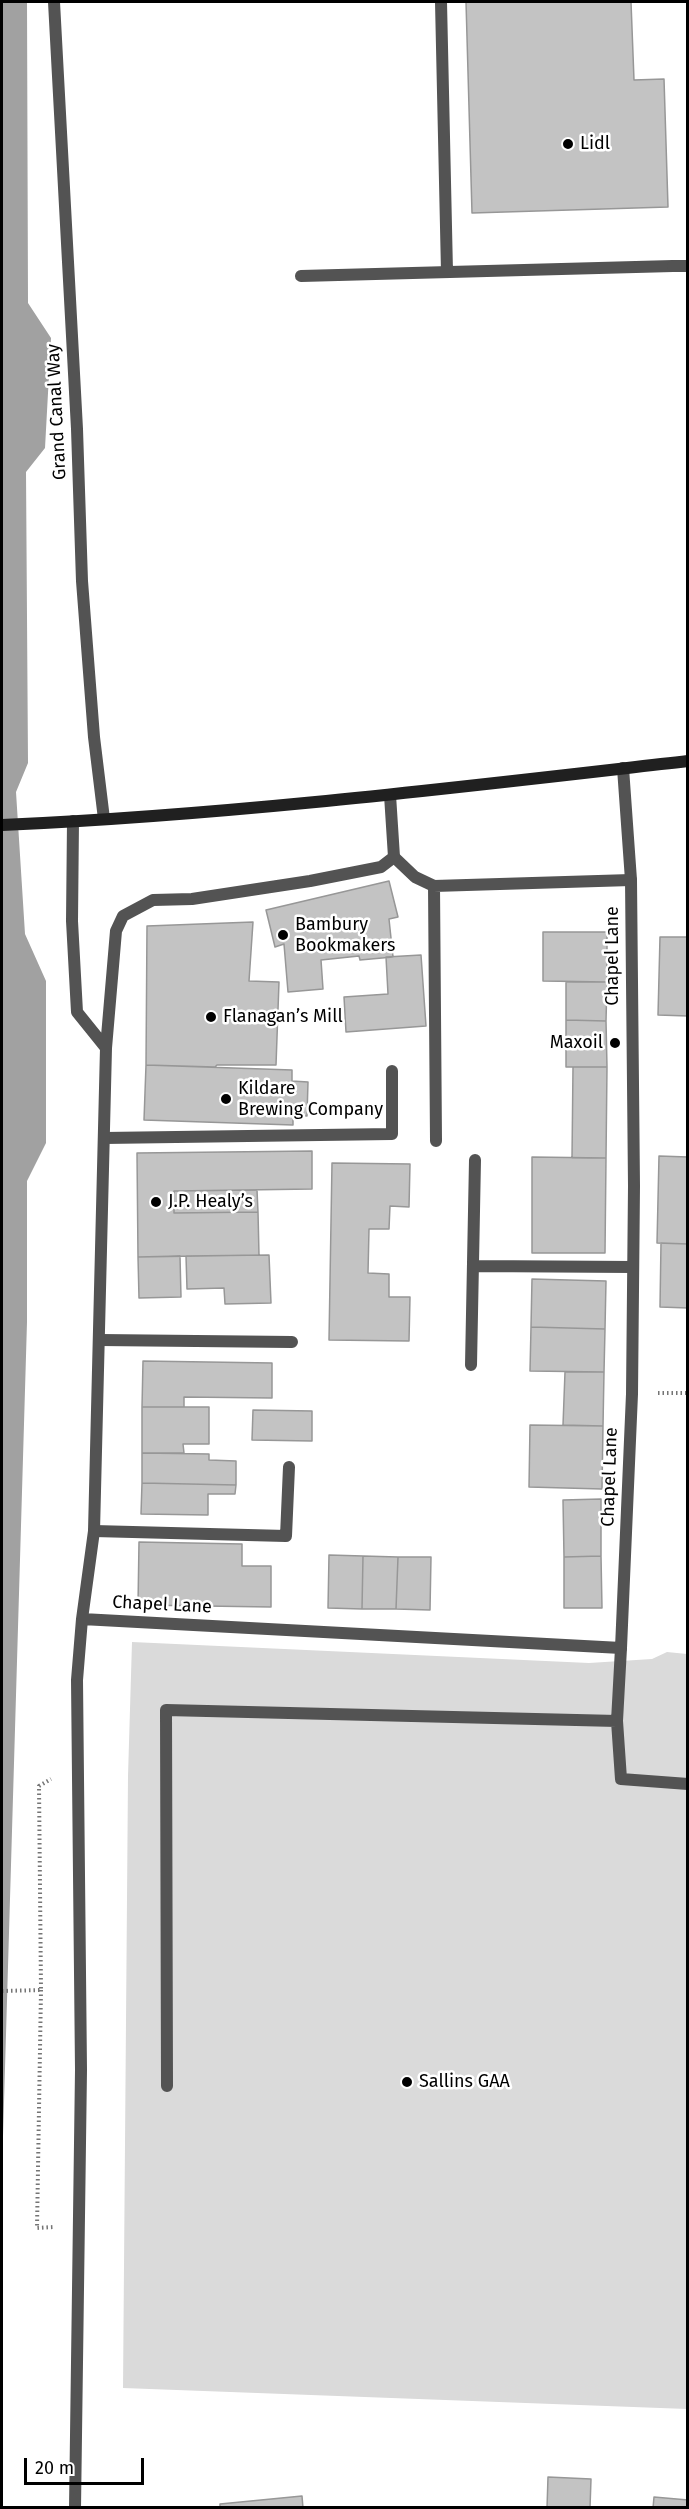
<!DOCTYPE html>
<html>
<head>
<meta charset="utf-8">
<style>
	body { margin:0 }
	#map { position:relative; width:689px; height:2509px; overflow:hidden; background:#fff; font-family:"Fira Sans",sans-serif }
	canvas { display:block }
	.frame { position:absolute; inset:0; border:3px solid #000; pointer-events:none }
	.scale { position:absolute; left:24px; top:2458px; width:120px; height:27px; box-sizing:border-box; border:3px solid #000; border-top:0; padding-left:8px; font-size:18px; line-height:21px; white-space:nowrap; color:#000; -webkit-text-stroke:4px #fff; paint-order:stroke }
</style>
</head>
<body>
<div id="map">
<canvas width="689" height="2509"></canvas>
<div class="frame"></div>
<div class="scale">20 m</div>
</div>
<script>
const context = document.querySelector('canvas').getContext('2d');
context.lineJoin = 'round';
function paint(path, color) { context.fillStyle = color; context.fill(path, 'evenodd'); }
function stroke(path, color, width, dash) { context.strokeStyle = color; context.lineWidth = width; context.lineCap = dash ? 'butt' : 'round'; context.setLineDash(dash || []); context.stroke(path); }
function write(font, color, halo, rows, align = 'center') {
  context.font = font + ' "Fira Sans",sans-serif'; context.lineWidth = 5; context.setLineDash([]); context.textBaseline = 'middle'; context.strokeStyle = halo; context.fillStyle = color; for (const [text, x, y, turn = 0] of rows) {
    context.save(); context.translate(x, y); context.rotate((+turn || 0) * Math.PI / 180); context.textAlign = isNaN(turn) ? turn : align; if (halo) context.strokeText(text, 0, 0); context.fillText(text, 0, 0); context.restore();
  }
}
paint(new Path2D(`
	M132,1642L589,1663L652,1659L667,1652L687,1654V2409L123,2388L128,1776Z`), '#dadada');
paint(new Path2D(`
	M2,2H27L28,303L51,338L45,448L26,472L28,763L16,792L25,934L46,981V1143L27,1181V1322L3,2136L2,2508Z`), '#a1a1a1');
const building = new Path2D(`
	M466,2H631L634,80L664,79L668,207L472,213Z
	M389,881L398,917L389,919L393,957L360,960L359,956L321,960L323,989L288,992L284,944L275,947L266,910Z
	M253,922L249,981L279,982L276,1065H217L215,1067L146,1065L147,926Z
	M543,932H607V982L543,981Z
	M660,937H688V1016L658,1015Z
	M421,955L426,1026L346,1032L344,997L388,994L386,957Z
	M566,982H607L606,1021L566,1020Z
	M566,1020L606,1021L607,1067H566Z
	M146,1065L292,1070V1081L308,1082L307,1116L293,1115V1125L144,1120Z
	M573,1067H607L606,1158H572Z
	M312,1151V1189L174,1191V1213L258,1212L259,1255L138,1257L137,1153Z
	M659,1156L688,1157V1244L657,1243Z
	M532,1157L606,1158L605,1253H532Z
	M332,1163L410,1164L409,1207L390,1206L389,1229H369L368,1273L389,1274V1297H410L409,1341L329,1340Z
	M257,1190L258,1212L174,1213V1191Z
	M661,1243L688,1244V1308L660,1307Z
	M269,1255L271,1303L225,1304L224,1288L187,1289L186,1256Z
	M180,1256L181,1297L139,1298L138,1257Z
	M532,1279L606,1281L605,1329L531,1327Z
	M531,1327L605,1329L604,1372L530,1371Z
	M143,1361L272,1363V1398L184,1397V1407H142Z
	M565,1372H604L603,1426L563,1425Z
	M142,1407H209V1444H183L184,1453H142Z
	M253,1410L312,1411V1441L252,1440Z
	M530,1425L603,1426L602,1489L529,1487Z
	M142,1453L209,1454V1460L236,1461V1485L142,1483Z
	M142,1483L236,1485L235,1494H208V1515L141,1514Z
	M601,1499V1556L564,1557L563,1500Z
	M139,1542L242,1544V1566H271V1607L138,1605Z
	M329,1555L363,1556L362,1609L328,1608Z
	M363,1556L398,1557L396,1609H362Z
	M601,1556L602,1608H564V1557Z
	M398,1557H431L430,1610L396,1609Z
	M548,2477L591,2479L590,2508H547Z
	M302,2496L303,2508H220V2504Z
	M654,2497L688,2500V2508H653Z`);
paint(building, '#c3c3c3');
stroke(building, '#979797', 1.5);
stroke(new Path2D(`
	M658,1393H688
	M41,1990L37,2228L53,2227
	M2,1991L41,1990L39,1786L51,1779`), '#757575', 4, [1.5, 3]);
stroke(new Path2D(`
	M441,2L447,272
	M301,276L673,266
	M394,857L415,877L434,886L631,880
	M434,886L436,1141
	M104,1138L392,1134V1071
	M100,1340L292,1342
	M94,1531L286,1536L289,1467
	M621,1648L617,1721L621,1779L688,1784
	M167,2086L166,1710L617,1721`), '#535353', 12);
stroke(new Path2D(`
	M54,2L77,429L82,581L94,737L104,819
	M673,266H688
	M73,821L72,921L77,1012L106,1048
	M473,1266L633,1267
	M471,1365L475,1160
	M82,1619L621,1648L632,1394L634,1186L631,880L623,768
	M75,2508L81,2070L77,1680L82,1619L94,1531L106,1048L116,931L123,916L153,900L192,899L310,881L381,867L394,857L390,795`), '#535353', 12);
stroke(new Path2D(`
	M2,825C231,815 460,787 688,761`), '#202020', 12);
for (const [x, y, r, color] of [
	[568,144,6,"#000"],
	[283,935,6,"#000"],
	[211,1017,6,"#000"],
	[615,1043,6,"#000"],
	[226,1099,6,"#000"],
	[156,1202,6,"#000"],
	[407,2082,6,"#000"]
]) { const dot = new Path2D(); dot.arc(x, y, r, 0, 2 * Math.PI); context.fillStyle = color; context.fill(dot); stroke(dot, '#fff', 2); }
write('18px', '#000', '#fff', [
	["Lidl",580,144],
	["Bambury",295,925],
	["Bookmakers",295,946],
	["Flanagan’s Mill",223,1017],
	["Maxoil",603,1043,"right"],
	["Kildare",238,1089],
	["Brewing Company",238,1110],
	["J.P. Healy’s",168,1202],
	["Sallins GAA",419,2082]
], 'left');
write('18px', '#000', '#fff', [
	["Grand Canal Way",57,412,-93],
	["Chapel Lane",613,956,-90],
	["Chapel Lane",610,1477,-88],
	["Chapel Lane",162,1605,3]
]);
</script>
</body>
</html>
